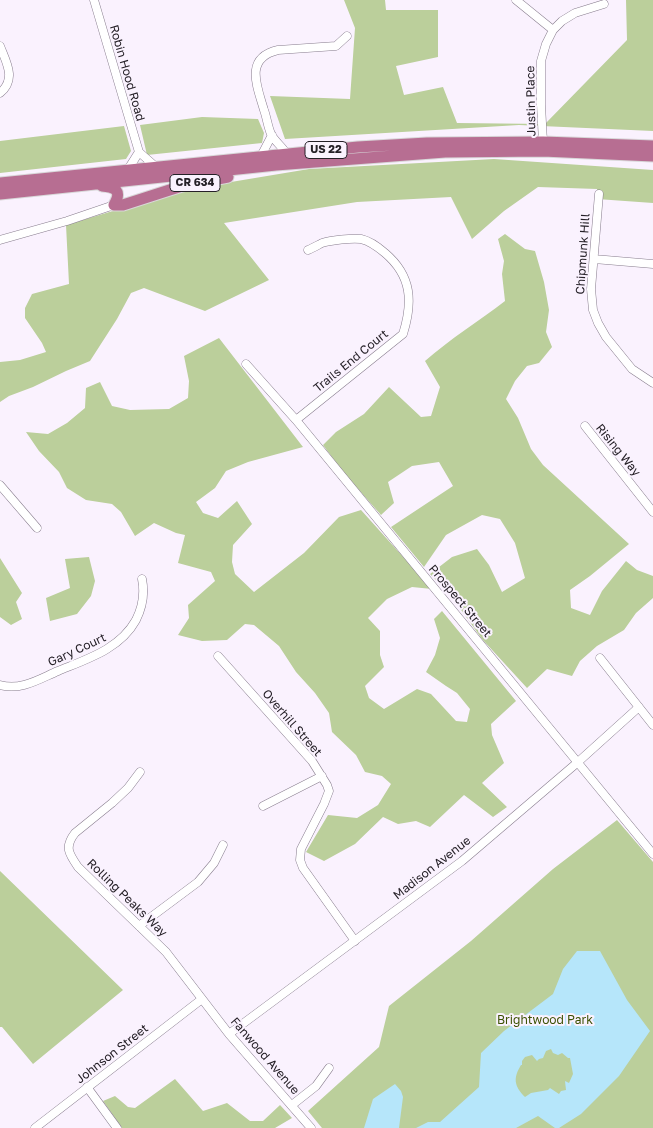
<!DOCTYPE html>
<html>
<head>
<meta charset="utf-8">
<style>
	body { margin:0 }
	canvas { display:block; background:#faf2fe }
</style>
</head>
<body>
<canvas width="653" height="1128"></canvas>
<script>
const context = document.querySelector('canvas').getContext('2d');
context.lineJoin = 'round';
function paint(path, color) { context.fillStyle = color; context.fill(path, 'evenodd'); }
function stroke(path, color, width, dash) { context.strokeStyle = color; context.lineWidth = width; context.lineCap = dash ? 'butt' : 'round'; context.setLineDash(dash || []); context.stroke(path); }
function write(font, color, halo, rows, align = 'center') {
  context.font = font + ' "Golos Text",sans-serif'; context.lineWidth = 4; context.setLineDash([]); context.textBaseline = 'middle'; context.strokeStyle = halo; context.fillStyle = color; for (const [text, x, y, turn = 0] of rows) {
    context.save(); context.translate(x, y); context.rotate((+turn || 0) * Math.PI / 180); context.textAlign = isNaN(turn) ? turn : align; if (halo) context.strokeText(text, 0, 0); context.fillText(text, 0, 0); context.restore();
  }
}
paint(new Path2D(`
	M344,0H385L386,10H438V57L396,66L404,95L443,87L457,123L545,124L627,40L626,0H653V131L519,125L285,139L270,96L350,99L355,28Z
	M202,117L258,119L264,133L262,143L147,155L140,125Z
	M124,126L131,151L126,159L0,173V141Z
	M494,159L653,170V203L597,199V189L538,187L504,211L472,239L451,197L357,202L224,223L269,280L205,311L144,288L131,293L117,319L90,361L66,371L33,387L9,396L0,402V362L20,360L46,352L42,343L25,318V308L32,294L69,284L66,225L183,190L309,169Z
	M505,234L525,249L535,251L544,282L549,310L546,332L552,347L539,363L527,366L515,381L506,399L518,418L531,449L543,465L629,544L590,576L570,590L571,608L590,615L602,591L626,561L637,570L653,576V598L636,613L624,630L597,646L580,661L572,676L547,669L527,688L482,639L454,600L430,574L452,557L477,549L489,565L502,592L525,578L515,543L500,519L482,515L446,535L424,567L391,527L453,486L439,462L412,466L388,482L394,503L381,515L343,472L323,445L336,432L364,414L389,387L421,417L431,416L440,387L425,361C450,339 479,321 505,301L502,274L504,261L498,239Z
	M219,338L303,447L248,462L226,471L215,488L196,502L203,513L218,518L237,501L252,524L233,545L232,562L235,574L254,592L304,553L339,517L361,510L432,589L412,587L387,599L368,618L380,631V655L384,667L365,686L369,698L384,709L417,689L431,694L456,721L467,722L470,709L457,693L446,686L426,672L435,655L440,638L434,619L442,611L516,701L491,724L492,735L504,763L482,783L507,807L493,817L464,795L430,827L416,821L398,824L383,817L355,844L324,861L306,852L328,815L357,818L378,805L391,784L382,776L365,772L356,755L332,732L329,713L315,693L296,672L279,646L254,625L245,624L227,640L202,641L178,635L189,618L188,605L215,581L211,572L178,563L185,535L176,533L154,523L135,536L121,512L112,504L86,500L67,488L59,472L39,451L26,432L48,434L67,423L85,408L86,388L100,382L112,406L130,410L169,409L188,398L189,381L184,356Z
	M89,557L95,581L91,596L77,614L50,621L46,598L70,588L65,559Z
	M0,558L22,593L16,602L22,619L11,625L0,617Z
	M617,820L653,862V1128H322L308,1111L379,1047L389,1006L471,941L553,869Z
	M0,871L123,990L33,1064L2,1027H0Z
	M175,1079L203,1111L227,1103L250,1121H263L280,1105L292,1118L275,1128H122L103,1101L115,1096L128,1107L135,1108Z`), '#bbcf9b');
paint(new Path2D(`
	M577,951H600L627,1000L650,1031L619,1076L581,1114L559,1128H555L538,1116L516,1128H416L428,1122H440L479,1087L481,1053L504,1031L553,994L563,969ZM551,1049L553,1053L558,1055L562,1053L568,1058H570L573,1074L569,1083L565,1081L566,1090L561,1091L559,1094L550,1088L548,1090L531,1093L525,1097C514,1086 513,1078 521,1065H522V1061L525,1057L532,1055L537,1061L539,1059L543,1058L546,1051Z
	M395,1084L401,1091L403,1097L399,1128H364L373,1099Z`), '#b6e6fa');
const minor = new Path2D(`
	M94,0L139,152L156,167
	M516,0L553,30
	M0,46C6,62 17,79 0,93
	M543,142L541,105V61L546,44L553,30L562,21L575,13L604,4
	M287,154C283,148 276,142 272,136C268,129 267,118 264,110C257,86 244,58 278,50L336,46L347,36
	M261,156L272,135
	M127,171L139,152
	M599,194L591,289L593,310L598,323L606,337L632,369L653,383
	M0,240L67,221L114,205
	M594,259L653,264
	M246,364L296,420L653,854
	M296,420L403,334C413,302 412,276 385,253C378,247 370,241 361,239C351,238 332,240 322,243C318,245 313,248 308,250
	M585,426L653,512
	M0,485L37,528
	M218,656L312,761L327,785L329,791L324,804L301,849L300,860L303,868L355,941
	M600,658L653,725
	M0,685C21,691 39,679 58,671C87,659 120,649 136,620C143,606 145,594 142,579
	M140,772L128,788L112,803L75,833C64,847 69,854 78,867L166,952L229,1034L311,1128
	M263,806L322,776
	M139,926L198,882L214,863L223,845
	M229,1034L462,861L578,762L639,707
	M87,1087L117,1128
	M292,1105L316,1086L329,1068
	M35,1128L202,999`);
const highway = new Path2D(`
	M0,183L358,147L427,143L543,142L653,146
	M102,186C116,187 122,191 114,205H123L182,186L228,177
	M0,194L276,165L445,152L543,151L653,156`);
stroke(minor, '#887d8e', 9);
stroke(highway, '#d8d7d8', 13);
stroke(minor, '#fff', 8);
stroke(highway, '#b76e92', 11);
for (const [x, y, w] of [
	[326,150,42],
	[195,183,50]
]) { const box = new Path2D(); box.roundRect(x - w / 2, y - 8.5, w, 17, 4); context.fillStyle = '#faf2fe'; context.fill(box); stroke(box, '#262128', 1); }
write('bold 11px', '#262128', null, [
	["US 22",326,150],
	["CR 634",195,183]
]);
write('12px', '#262128', '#faf2fe', [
	["Robin Hood Road",127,73,74],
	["Justin Place",531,101,-91],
	["Chipmunk Hill",583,254,-86],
	["Trails End Court",351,361,-39],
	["Rising Way",618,450,51],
	["Prospect Street",460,601,50],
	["Gary Court",77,650,-25],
	["Overhill Street",292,723,49],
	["Madison Avenue",432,868,-38],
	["Rolling Peaks Way",127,898,44],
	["Johnson Street",112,1054,-38],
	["Fanwood Avenue",265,1056,49]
]);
write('12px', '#3d5204', '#faf2fe', [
	["Brightwood Park",545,1020]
]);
</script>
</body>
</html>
